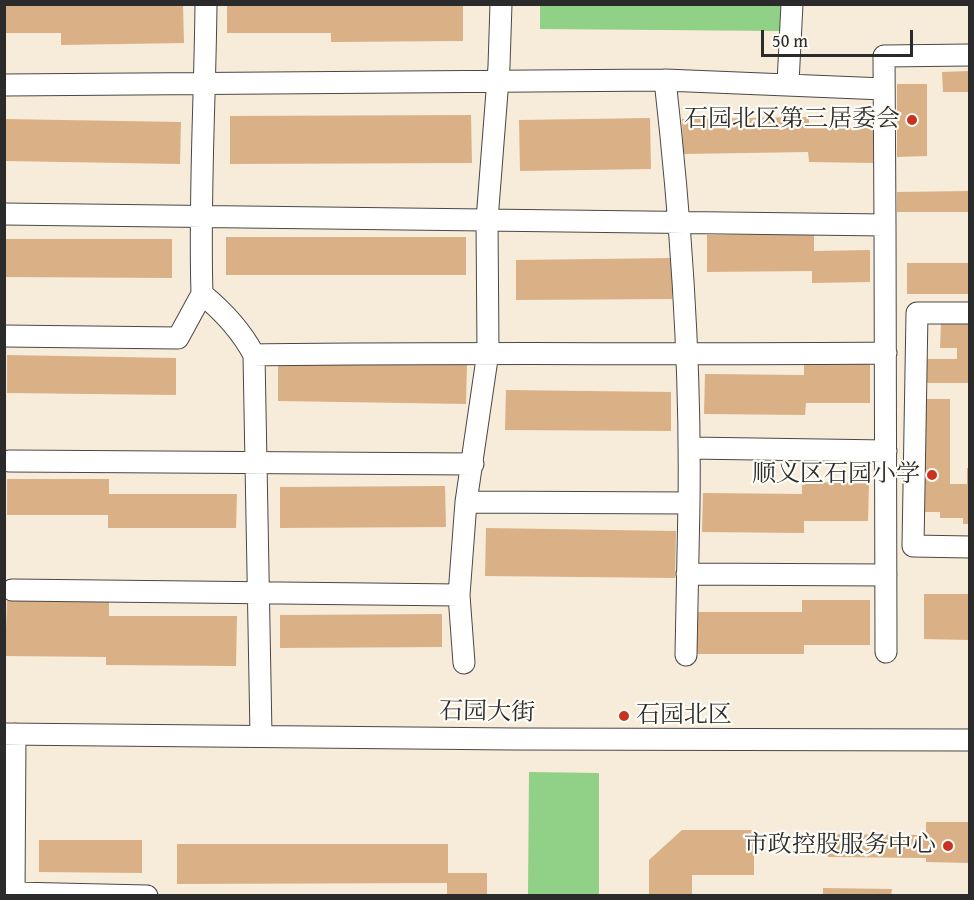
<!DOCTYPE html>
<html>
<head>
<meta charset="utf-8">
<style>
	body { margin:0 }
	#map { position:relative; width:974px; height:900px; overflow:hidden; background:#f7ebd9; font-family:"Gentium Book Plus",serif }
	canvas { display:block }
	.frame { position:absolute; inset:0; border:6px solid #2b2b2b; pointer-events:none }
	.scale { position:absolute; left:761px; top:30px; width:152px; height:27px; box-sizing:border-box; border:3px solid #2b2b2b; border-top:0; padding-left:8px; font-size:18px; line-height:21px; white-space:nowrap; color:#2b2b2b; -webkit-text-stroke:4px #fdfcf7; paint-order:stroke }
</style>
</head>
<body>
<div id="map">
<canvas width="974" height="900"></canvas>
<div class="frame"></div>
<div class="scale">50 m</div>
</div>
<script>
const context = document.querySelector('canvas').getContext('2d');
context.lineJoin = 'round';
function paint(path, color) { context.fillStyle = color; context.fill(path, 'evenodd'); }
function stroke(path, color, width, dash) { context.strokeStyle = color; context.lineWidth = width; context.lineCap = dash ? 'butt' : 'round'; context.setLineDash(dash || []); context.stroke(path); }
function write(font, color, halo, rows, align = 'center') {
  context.font = font + ' "Gentium Book Plus","Noto Serif SC",serif'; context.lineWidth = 4.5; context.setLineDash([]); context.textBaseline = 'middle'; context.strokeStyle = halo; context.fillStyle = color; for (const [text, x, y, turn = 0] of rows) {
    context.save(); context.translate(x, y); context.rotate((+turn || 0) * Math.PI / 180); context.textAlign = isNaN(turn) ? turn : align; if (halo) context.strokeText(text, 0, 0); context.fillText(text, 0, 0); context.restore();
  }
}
paint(new Path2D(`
	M540,5H781L780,31L540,29Z
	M529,772L599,773V895H528Z`), '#90d087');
paint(new Path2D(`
	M4,4H183L184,43L61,45V33H4Z
	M227,4H463V41L331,42V33H227Z
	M969,71V92H943L942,72Z
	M897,84H927V156L897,157Z
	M471,115L472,163L230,164V116Z
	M809,117V128L873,127V163L809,162L808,152L683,154L682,119Z
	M650,118L651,169L520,171L519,120Z
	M4,119L181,122L180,164L4,161Z
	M969,191V212H897V192Z
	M814,234V251L870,250V282L812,283V271L707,272V235Z
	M226,237H466V275H226Z
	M4,239H172V278L4,277Z
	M672,258V299L516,300V260Z
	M907,263H969V294H907Z
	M969,322V383H923V359H957V348H940L941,323Z
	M7,355L176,358V395L7,393Z
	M278,363L467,365L466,404L278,401Z
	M804,364H870V403H806L805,415L704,414L705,374L804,375Z
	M506,390L671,392V431L505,430Z
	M921,399H950V484H967V468H969V524H963V518H940V512H921Z
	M7,479H109V494H237L236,528H108V515H7Z
	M802,482L869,483L868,521H804V533L702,532L703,493L802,494Z
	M445,486L446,527L280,528V487Z
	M486,528L676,531L675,578L485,576Z
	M924,594H969V640L924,639Z
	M802,600H870V645H804V654H697V612H802Z
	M7,601H109V616H237L236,666L106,665V657L5,656Z
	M442,614V647L280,648V615Z
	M926,822H969V863L926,862V858L828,857V834L926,835Z
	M682,830H754V875H692V896H649V860Z
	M39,840H142V873L39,872Z
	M177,844H448V873H487V896H447V883L177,884Z
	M823,888L892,889L891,896H823Z`), '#dab186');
const minor = new Path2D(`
	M206,4C205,101 199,198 202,294C224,312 241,330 254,355L261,735
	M665,80C681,221 691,361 689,503
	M788,83L792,4
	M4,85L665,80L884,89
	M4,214L885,225L886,652
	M885,225L884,56L970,55
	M970,313H917L913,546L970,547
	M4,336L178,338L202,294
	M254,355C465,352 676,355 886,353
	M690,448L886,451
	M9,461L473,464
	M466,502L689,503L686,655
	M687,574L886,575
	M12,590L459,595L464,663
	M459,595L466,502L488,352L487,220L499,66L501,4
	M4,734L513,739L970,740
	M14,893L147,896
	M14,896L15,734`);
stroke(minor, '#4a4845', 23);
stroke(minor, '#fff', 21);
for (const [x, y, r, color] of [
	[912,120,6,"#c8321e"],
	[932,475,6,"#c8321e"],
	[624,716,6,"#c8321e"],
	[948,846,6,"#c8321e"]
]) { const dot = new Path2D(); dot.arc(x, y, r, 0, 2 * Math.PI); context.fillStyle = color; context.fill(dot); stroke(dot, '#fdfcf7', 2); }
write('24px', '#2b2b2b', '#fdfcf7', [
	["石园北区第三居委会",900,120],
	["顺义区石园小学",920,475],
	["石园北区",636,716,"left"],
	["市政控股服务中心",936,846]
], 'right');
write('24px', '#2b2b2b', '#fdfcf7', [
	["石园大街",487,713,1]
]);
</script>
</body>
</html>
